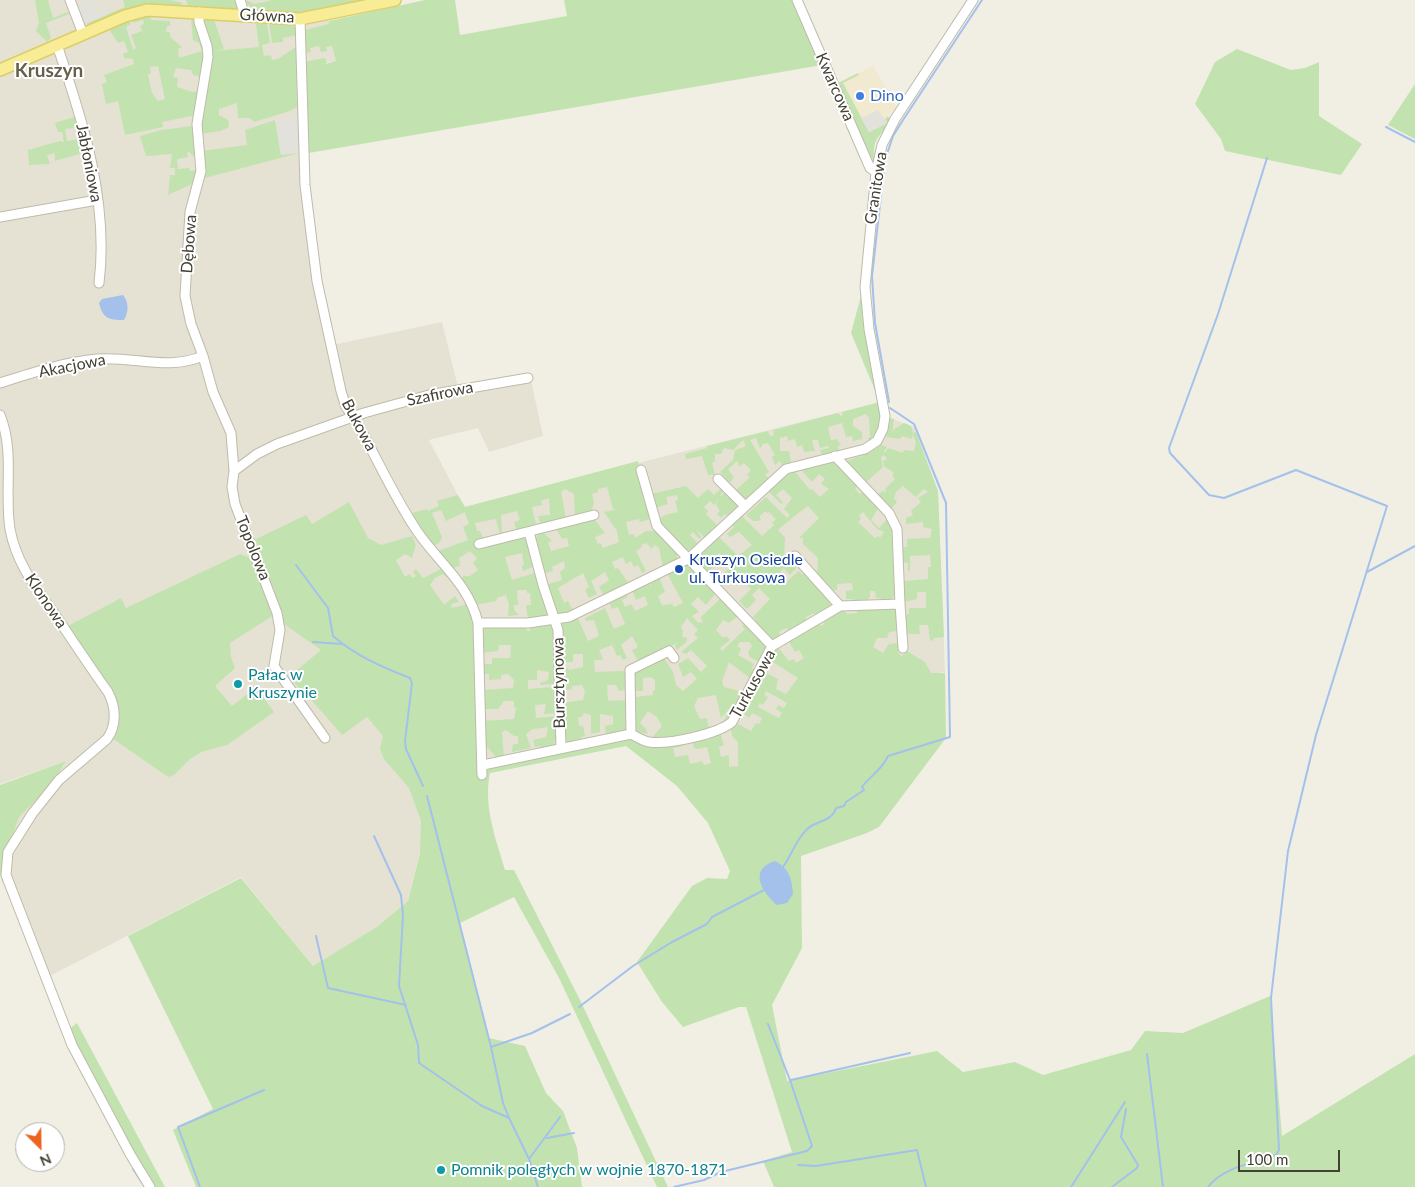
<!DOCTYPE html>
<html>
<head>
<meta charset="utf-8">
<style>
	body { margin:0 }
	#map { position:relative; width:1415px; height:1187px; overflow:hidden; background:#f1efe4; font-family:Lato,sans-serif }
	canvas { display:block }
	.north { position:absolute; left:15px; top:1122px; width:50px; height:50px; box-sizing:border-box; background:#fff; border:1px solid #b4b3ae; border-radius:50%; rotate:157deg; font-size:14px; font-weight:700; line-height:20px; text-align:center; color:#434034 }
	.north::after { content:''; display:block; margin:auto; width:18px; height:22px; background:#ed631f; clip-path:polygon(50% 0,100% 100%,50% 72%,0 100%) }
	.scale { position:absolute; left:1238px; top:1150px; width:102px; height:22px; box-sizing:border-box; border:2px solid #434034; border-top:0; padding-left:6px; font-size:15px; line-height:18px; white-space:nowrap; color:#434034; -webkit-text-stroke:4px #fff; paint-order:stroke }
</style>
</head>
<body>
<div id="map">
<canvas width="1415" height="1187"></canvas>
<div class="north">N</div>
<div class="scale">100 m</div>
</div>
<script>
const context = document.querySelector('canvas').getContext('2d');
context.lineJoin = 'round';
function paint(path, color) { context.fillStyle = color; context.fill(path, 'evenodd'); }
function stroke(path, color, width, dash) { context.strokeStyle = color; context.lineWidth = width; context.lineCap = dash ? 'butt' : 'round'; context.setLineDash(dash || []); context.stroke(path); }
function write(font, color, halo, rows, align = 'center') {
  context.font = font + ' Lato,sans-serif'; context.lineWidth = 4; context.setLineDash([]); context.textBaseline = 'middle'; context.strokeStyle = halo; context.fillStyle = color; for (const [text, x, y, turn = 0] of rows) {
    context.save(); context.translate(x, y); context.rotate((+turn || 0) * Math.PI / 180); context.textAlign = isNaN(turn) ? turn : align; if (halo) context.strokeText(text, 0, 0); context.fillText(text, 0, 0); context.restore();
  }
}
paint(new Path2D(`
	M0,0H344L326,4L336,61L304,69L302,132L299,144L312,276L328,346L442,322L458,387L530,376L543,436L489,452L478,428L429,440L464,507L880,402L888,417L914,427L938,491L945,673L942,672L814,709L808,719L738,766L677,786L633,739L493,766L420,852L408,901L378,926L313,966L241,877L44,979L3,883L6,857L19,816L66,761L0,784Z`), '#e5e2d3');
paint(new Path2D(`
	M873,65L896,107L885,119L887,123L869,132L843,83Z`), '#f2ead0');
paint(new Path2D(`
	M35,0H48L53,18L67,12L69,14L46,23L51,38L47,42L36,31L39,23Z
	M123,0H170L183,3L180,6L136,7L92,24H85L125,7Z
	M186,0H237L238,6L236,9L188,6Z
	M245,0L255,4L272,0H359L358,5L310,14L254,12Z
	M425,0H455L460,35L567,16L564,0H794L822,65L303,154L304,62L324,58L326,59V64L336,61L332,46L326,47L327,51L321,52L319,46L310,48L311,52L305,53V30L329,24V21Z
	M150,16L151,20L170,21V26H167L166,32H170V37L182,47L178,49L179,58L202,51L199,43L193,40L191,19L193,18L206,50L201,77L193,75L191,70L176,68L173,77L178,78L177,87L193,92L199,91L196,115L162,122L163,127L125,135L118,101L106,104L102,84L107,82L104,75L134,64L133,59L124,58L123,54L128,52L124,41L118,43L109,29L129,21L131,24L126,27L133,50L136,48L131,35L142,31L140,26L144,24L143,20L133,23L132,20ZM158,66L165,99L158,101L152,93L148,75L151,73L150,67Z
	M202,19L214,20L224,49L214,51L259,47L256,24H267L270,43L262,45L264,56L271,55L272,60L278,59L296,47L297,107L290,111L254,122L250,118H238L237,103L219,109V115L228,120L229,127L220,131L200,134L210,55Z
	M269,22L289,24L295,27L297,35L283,38V42L272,43Z
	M1237,49L1291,70L1305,68L1319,62V116L1362,144L1341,175L1225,151L1221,139L1195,104L1215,62Z
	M858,73L859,75L843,83L869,132L887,123L885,119L888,116L890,119C882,138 871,136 875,159L870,160L836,84Z
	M1415,84V139L1388,125Z
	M77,116L81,127L65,129L67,141L78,139L79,143L83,144L86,152L55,161V153L47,155L50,164L29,165L28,150L60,141L64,142L62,132H58L55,123Z
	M275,120L281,155L299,153L205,178L201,151L247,145L245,130Z
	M192,126L196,159L189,152H187L188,157L177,159L178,169L189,168L190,171L197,170L196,182L168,195L170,175H175V168H170L172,154L146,156L140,136L161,130Z
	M861,296L865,330L879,400L851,333Z
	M880,402V426L869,442L868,438L870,437L869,418L866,414L853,419V426L862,432V439L853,441L852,436L846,437L842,423L828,427L831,440L837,439L841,445L838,446L839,451L822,455L820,450L829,448L828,446L820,448L818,440H812L815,451L804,452L802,445L797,447L795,439L788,441L787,436L780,438V451H789L791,462L782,467L780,461L775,465L772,457L775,455L768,443L763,444L760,449L756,438L750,440L769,472L765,475L769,478L748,498H742L734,492L750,477L747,475L751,470L744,463L739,467L738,462H736L728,469L734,477L730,483L720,472L733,460L735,450L746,446L743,440L733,450L724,448L721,454H715V461L712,463L715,475H708L702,456L686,459L685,454L707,448V446L768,431L770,436L774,435L773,430L838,413L840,416L843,415L842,412Z
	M890,418L894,419L892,434L893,430L904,423L911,426L913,433L916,432L938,491L944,637L934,638L933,640L930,641L928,625H919L920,634H906L904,614H909V608H926V592H917V599L905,602L904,581L928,579V567H931L930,555L910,556V571H908V563L902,562V547H907V539L930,538L932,529L923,527V522L906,524V518L913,515L911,511L921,502L918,498L928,492L924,489L916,497L903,486L896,492L894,498L897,502L890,510L877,496L882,491L886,492L885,489L895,479L892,475L894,473L884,466L883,461L887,459L884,455L881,458L883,467L865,483L846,462C856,456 870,455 881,445L887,447L884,451L885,453L888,448L903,453L904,450L914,451L916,442L912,434V439L902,436L900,439L886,437Z
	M831,460L859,485L855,489L860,494L865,491L879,507L871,520L879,528L888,518L893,527L896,593L890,601L879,603L881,598H876L875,591H870V598H868V602L852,603V599H846V591L853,590L852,583L837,584V590H834L817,575L818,558L803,544V538H799L819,518L808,506C797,514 788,521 778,530L785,538L784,557L796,568L790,575L784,568L776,576L780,581L784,578L787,581L799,571L803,575L804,572L830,600V606L815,616L814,613L806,617L807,621L790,631L786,628L779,632L781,637L772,640L753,623L756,620L753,617L770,599L759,588L752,595L756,600L747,609L739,601L751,589L733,571L727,577L723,574L733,565L726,554L723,557L719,553L715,557L718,562L706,574L695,558L718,536L738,556L752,545L739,532L730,537L727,534L734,527L731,524L741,515L762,536L774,525L772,523L776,519L769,512L767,513L765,511L759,517L761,519L759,521H753L746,515L766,497L787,518L790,515L784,509L792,498L783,489L776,495L783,502L781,504L770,493L768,487L792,468L810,490L812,489L820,497L829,489L821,484L825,479L819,474L812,482L802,471L805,470V465ZM863,512L877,529L884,532L880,538L878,536L875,538L858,522L861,519L859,516Z
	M638,461L651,519L640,522L639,519L626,522L629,535L634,534L635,538L646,531H656L677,553V560L663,568L659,548L654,545L652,549L646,543L641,545L642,547L636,551L646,571L642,573L638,565L634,567L631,561L626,564L623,557L612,562L615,569L618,568L629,584L604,596L599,587L609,580L605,572L591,581L597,594L589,598L585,590L589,587L583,573L558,588L564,603L568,601L573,611L560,614L556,612L545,585L562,580L560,572L565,568L564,561L552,567L553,571L542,574L539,561L541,560L538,559C536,549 531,538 542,531L552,541L548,542L551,551L569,546L567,538L562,539L555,527L586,519L587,522L595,520L605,533L595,537L598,544L600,543L603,548L619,542L617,531L604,512L618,509H613L607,487L598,489V492L592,494L594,502L591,513L575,516L574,494L565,489L561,492L566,519L541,526L538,516L550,515L549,498L541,501L542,505L532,507L536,524L533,525V528L517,532L514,522L520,520L517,511L501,515L502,533L500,534L496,519L475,523L477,531H480L483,538L475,540L478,549L481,547L523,537L527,539L535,566L523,571L522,566L524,565L522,553L505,557L512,580L534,573L535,576H537L549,614L547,617L528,620L526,605H531L530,593H527V590H517L518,605H514V610L519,615L508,616L509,605L506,595L497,598L496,601L476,605L461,581L463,576H470L478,570L473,563L477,558L470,551L459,558L460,566L453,568L438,551L468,540L463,527L469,524L465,512L446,521L441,510L432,513L442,537L440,542L434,546L412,517L414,516L412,513L427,509L428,511L439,506L437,501L458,495L465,507Z
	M686,486L698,498L708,489L714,495L720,489L723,492L719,497L725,493L728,497L730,495L738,507L728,517L725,514L721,518L717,514L720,511L716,504L719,498L714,505L710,501L704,507L708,511L706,514L719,527L716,530L712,527L714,531L706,539L696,529L701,537L699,539L693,532L690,535L699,545L686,551L665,532L658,520L665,515L678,512L675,501L678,500L677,495L666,497L668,504L655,508L651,494Z
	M349,502L368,538L381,545L412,536L416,545L412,558L405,554L396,560L405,577L409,574L413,578L416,576L413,572L416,569L423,578L441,569L450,577L451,581L443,574L435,578L430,585L444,605L455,596L459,602L451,604L452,608L467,604L475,618L479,769L630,738L650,747L682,742L683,746L673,748L675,757L688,755L690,764L702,761L704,765L711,763L707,747L697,749L694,748L692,739L720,733L724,745L719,747L721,757L729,755V767L738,766V742L732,736L731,728L738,724L751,731L756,723L759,724L762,718L752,713L749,718L744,714L767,673L778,679L776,689L786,694L798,678L768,659L777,646L789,661L794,659L796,663L804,658L799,650L795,652L788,640L818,622L821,626L824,624L823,620L844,610L847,614L857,613V609L896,608L898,631L889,632L887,638H877L873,647L883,653L889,644L898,643V653L902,656L907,651L925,662L931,673H945L946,738L879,827L867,833L801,856L802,948L772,1005L787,1081L937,1051L963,1072L1015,1062L1043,1075L1131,1050L1145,1031L1183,1033L1270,996L1282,1136L1415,1054V1187H774L763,1161L792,1152L746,1007H739L683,1027L662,1002L637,962L692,886L707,878L727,879L730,871L708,823L677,786L626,746L490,773C483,806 496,839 505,870H514L582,1004L668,1187H657L559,978L514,897L460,923L489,1038L525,1046L546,1093L563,1111L577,1148L582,1187H196L173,1130L213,1109L128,936L241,878L313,966L378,926L408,901L420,853L421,821L409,788L384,759L380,749L383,736L367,717L342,735L308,696L305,697L290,676L321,650L284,624L254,540L306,515L312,524ZM766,691L787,703L784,708L778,705L776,709L782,713L779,718L758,707L760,703L763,705L768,697L764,695Z
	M240,554L254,559L274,615L230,643L231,657L235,668L215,686L232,706L256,687L274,712L227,745L201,752L190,759L174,775L168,777L112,738L114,699L91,659L68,626L121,598L126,608Z
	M688,563L716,593L706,605L698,597L691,604L699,612L692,616L698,623L703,622L701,617L721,598L738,616L729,623L723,620L716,630L722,637H727L730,640L720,648L722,651L745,629L742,626L745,623L766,645L760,663L750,657L748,652L752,646L749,642H740L737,646L741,649L738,655L754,664L752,668L755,670L751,679L729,662L722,681L724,687L739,691L737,695L741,697L725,724L723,722L730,708L721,718L716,695L698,698L694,706L700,719L707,718L709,729L666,739H651L662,726L657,717L648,711L640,723L646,729L648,734L636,732L633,727L634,697L653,695V691L655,690V680L651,677L643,678V691H636L633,688L634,671L664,658L673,672L676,685L683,691L697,679L691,672L683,677L678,664L688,658L701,672L707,666L691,650L686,654L681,652L698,638L694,634L698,630L687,618L681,627L683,631L682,637L687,638V641L677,650L675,646L677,643L645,659L644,658L638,661L632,650L638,647L632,636L621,645L627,658L623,660L620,655L617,656L612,645L599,650L603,660H594L595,672L626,671V690L619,691L616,685H607L608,701L626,700L628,727L625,731L606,736L605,726L613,724V716L600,714V732L591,734V715L584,713L582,717H578L579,726H583L585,736L581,737L582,741L567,742L565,739L562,703L583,700L585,691L582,685L572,686V689L563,691L562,672H565L564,666L570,670L583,667V654H573V662H564L561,631L562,622L577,616L588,641L599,636L594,620L586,621L585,618L605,608L614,629L625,624L618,607L612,609L609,602L626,593L628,597L622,600L625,607L631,604L635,611L648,605L645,596L636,600L632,590L648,582L651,587L650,582L659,577L665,592L658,596L662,605L672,604L674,607L683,603L667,573Z
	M550,624L554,627L556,644L553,645L554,660H557V679H554V684L540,685V683L548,680L549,672L537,670V680H528V689L553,687L554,691V688H557V713L544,714L546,704L535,705L536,718L558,716L556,743L550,740L555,744L554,746L541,750L540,746L535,747L533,740L546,737L548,727L533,729L526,734L531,748L512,752L513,744H518V736H514L506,730L502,732L504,758L496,757L485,745L483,721L514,719L516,708L514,707V701H504L498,709H483L482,690L513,688L514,680L508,674L501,675V679L489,680V674H482V664H492V658H510L511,645H499L498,651L481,653V630L488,627L525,626L527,631H530L531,626Z
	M66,761L51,785L19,817L5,858L3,884L0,874V785Z
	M77,1023L165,1187H148L65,1032Z`), '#c2e3af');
paint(new Path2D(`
	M88,0H93L97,13L107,10L108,14L88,23L80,16L76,5Z
	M878,110L887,123L869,132L861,118Z
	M297,115L299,151L281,155L275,120Z`), '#e2e1dc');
paint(new Path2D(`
	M123,295C129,303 129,311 124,320C109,320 103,319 99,303L102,299Z
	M775,861C789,868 792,879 793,894L787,903L777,905C763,893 747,870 775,861Z`), '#a3c1eb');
stroke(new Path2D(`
	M1386,127L1415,142
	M889,402L875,323L872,276L885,160L893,136L903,120L982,0
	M296,565L328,608L333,636C356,656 382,667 410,678L412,683L405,741L406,749L423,786
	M1367,572L1415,546
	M313,642L342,644
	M427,796L491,1047L503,1103L509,1118
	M374,836L401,895L403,915L399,986L418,1045L419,1063L482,1106L509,1118L529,1159L538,1187
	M783,867C791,856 800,831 813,825C821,821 833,819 836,808L844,806L846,802L864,790L862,787C870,776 882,770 888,756L950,737L946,503L914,424L890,408
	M316,936L328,988L406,1005
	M579,1007L633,966L672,942L707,924L712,917L764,890
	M491,1047L532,1033L570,1014
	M1147,1054L1163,1187
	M791,1080L910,1053
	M547,1138L574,1133
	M529,1159L560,1117
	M798,1165L816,1166L917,1150L926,1187
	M133,1169L145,1187
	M200,1187L178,1127L264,1090
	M674,1187L704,1180L721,1172L807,1151L812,1146L790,1080L768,1024
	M1071,1187L1125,1102
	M1112,1187L1137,1168L1138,1165L1121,1137L1126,1109
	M1208,1187C1223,1167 1254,1163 1276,1155L1279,1150L1271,998L1288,851L1316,735L1387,506L1296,470L1224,498L1209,495L1170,453L1169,448L1218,314L1267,158`), '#a3c1eb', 2);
const minor = new Path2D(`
	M70,0L83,34
	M240,0L245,16
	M797,0L870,168L876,172
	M199,12V22L207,46L208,57L197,124L201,171L190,212L185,296L191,324L203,356L213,392L231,433L234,471L232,487L235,504L277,613L280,630L274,666L325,738
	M300,19L305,185L317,281L341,391L346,407L357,423C377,458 394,497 417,531C438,562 469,584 478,623L482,775
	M57,45C83,121 109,202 99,283
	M0,217L97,200
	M0,383C32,373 64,362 97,359C135,356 167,371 203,356
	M0,415C15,452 4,490 10,529C16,563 36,588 56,616C73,641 90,667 108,692C116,707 117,725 107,739L59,780L32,814L8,852L6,875L72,1045L130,1154L150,1187
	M641,470L657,526L772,646
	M234,471L257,454L277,444L364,413L429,395L528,378
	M718,479L745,506
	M529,532L543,585L558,630L561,748
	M479,544L594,515
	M795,556L840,606
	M900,604L903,648
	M478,623H528L569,617L688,559L786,469L865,449L877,441L883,429L885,416L869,329L865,287L876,172L882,145L895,119L973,0
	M631,734L630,670L669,651L674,658
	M483,765L631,734C637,737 643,741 649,742C668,745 718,734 732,722L772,646L840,606L900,604L897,529L889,513L835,456`);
const major = new Path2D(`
	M0,70L125,16L147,10L300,19L395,0`);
stroke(minor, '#bfbbaa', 11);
stroke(major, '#dccd67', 14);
stroke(minor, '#fff', 9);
stroke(major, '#f8ed96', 11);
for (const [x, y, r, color] of [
	[860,96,5,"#3f7fe0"],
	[679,569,5,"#1a4fb4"],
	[238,684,5,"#0f9aa8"],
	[441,1170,5,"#0f9aa8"]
]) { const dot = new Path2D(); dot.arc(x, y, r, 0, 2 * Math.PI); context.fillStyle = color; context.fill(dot); stroke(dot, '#fff', 2); }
write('16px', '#434034', '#fff', [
	["Główna",267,16,3],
	["Kwarcowa",835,87,66],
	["Jabłoniowa",89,163,79],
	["Granitowa",876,188,-81],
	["Dębowa",189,244,-86],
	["Akacjowa",72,366,-11],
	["Szafirowa",440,394,-12],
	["Bukowa",359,425,62],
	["Topolowa",253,548,68],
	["Klonowa",46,601,56],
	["Bursztynowa",559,683,-91],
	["Turkusowa",753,684,-61]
]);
write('16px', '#366cbe', '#fff', [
	["Dino",870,96]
], 'left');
write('16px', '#164399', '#fff', [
	["Kruszyn Osiedle",689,560],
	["ul. Turkusowa",689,578]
], 'left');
write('16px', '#0d838f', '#fff', [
	["Pałac w",248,675],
	["Kruszynie",248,693],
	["Pomnik poległych w wojnie 1870-1871",451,1170]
], 'left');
write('bold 19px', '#655f4c', '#fff', [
	["Kruszyn",49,71]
]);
</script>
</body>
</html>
